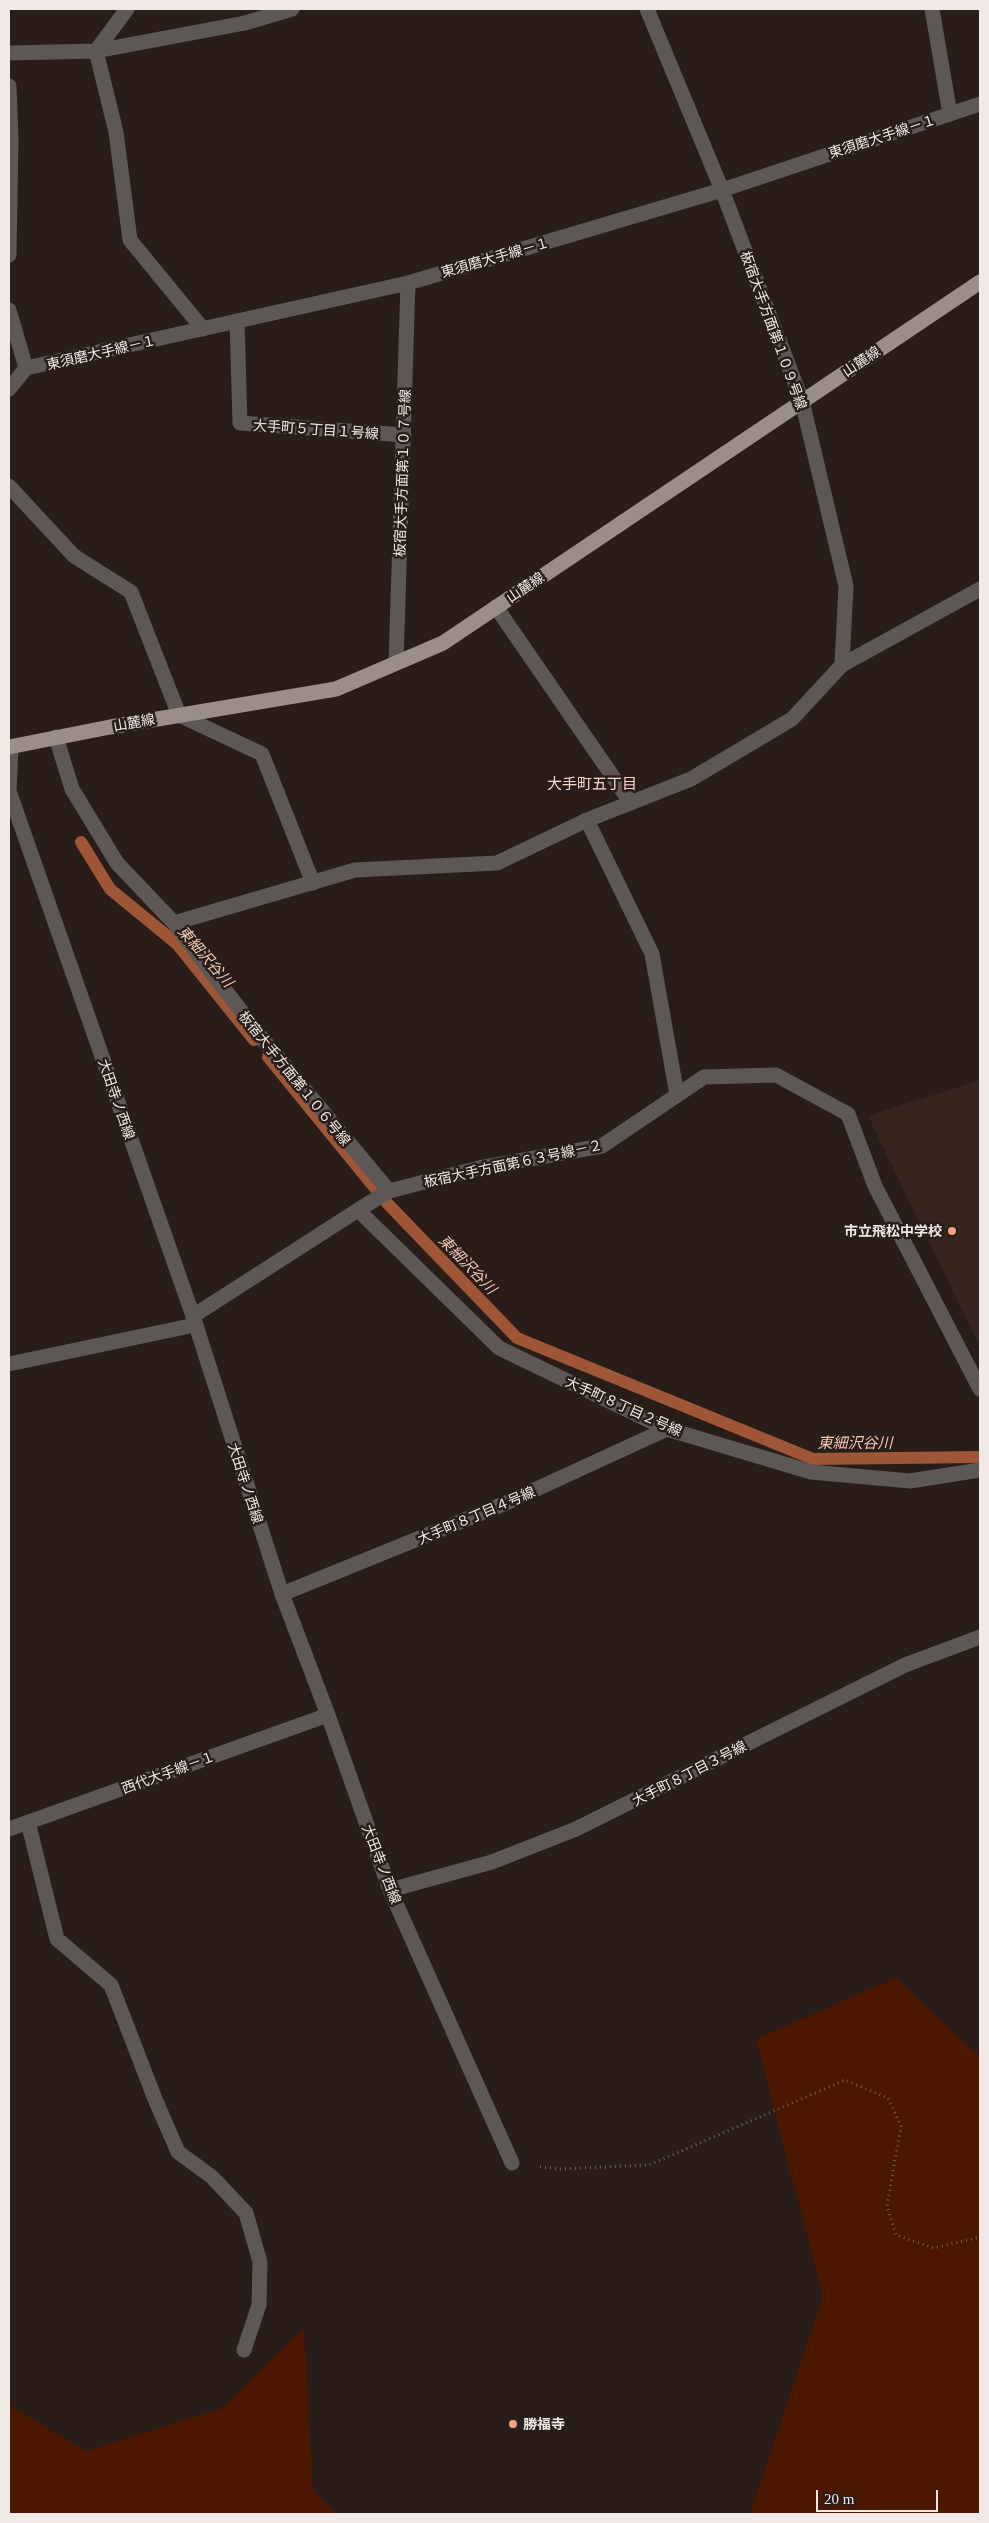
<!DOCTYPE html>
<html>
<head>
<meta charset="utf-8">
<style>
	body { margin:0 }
	#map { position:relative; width:989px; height:2523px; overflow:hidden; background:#281d19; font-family:Georgia,serif }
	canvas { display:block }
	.frame { position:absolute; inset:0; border:10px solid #f1e9e6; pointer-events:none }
	.scale { position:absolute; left:816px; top:2490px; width:122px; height:22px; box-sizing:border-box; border:2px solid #f1e9e6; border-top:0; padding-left:6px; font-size:15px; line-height:18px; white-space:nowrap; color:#f1e9e6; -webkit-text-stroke:4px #281d19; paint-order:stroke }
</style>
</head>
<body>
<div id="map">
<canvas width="989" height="2523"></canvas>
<div class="frame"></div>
<div class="scale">20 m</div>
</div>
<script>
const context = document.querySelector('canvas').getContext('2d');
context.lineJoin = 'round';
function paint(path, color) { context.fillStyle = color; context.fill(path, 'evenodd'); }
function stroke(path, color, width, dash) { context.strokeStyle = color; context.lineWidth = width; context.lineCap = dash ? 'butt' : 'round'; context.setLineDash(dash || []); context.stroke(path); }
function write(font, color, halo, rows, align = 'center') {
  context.font = font + ' Georgia,"Noto Sans JP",serif'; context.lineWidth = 5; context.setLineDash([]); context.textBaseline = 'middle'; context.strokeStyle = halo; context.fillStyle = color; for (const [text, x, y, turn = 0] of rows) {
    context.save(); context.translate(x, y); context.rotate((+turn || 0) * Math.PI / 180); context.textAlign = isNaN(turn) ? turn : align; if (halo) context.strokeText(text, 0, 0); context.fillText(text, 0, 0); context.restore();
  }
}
paint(new Path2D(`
	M980,1080V1347L868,1116Z`), '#36251e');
paint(new Path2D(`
	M896,1978L980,2057V2514H750L823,2297L756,2039Z
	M304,2327L313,2491L337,2514H9V2405L86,2451L221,2409Z`), '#4b1700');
stroke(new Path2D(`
	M81,842L110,889L177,944L254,1040
	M268,1057L387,1203L517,1338L813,1459L980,1457`), '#9e5636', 12);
stroke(new Path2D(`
	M540,2167L559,2169L649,2165L845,2080L888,2098L901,2126L887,2206L896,2235L934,2248L980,2237`), '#6c625e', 3, [1, 4]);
stroke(new Path2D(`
	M127,9L96,51L116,132L130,240L203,329
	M932,9L950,114
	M9,53L96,51L245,23L292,9
	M237,321L240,423L404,435
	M496,607L631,803
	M179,715L262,754L313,883
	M587,820L652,954L677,1095
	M389,1191L479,1168L602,1146L704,1077L776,1075L848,1114L875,1186L980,1389
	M28,1822L57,1939L111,1985L155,2099L178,2152L212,2177L246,2213L260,2262L259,2305L244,2350`), '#5d5755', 15);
stroke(new Path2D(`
	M647,9L722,190L802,401L846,586L842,665
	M9,86L11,139L9,255
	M9,310L26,368
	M9,389L26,368L408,283L722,190L980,104
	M9,486L74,556L131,592L179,715
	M396,663L408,283
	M56,737L72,789L117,863L174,923L261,1037L389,1191L358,1210L499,1348L667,1429L811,1472L910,1481L980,1470
	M11,747L9,791L193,1316L282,1594L328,1715L390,1890L512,2163
	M174,923L355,870L497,863L587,820L691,779L792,719L842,665L980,589
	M193,1316L358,1210
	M9,1364L195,1325
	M282,1594L506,1503L667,1429
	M9,1829L328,1715
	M390,1890L492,1862L576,1829L905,1665L980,1637`), '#5d5755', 15);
stroke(new Path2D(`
	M9,747L110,727L336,689L443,643L980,282`), '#9a8e89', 15);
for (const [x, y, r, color] of [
	[952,1231,5,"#f2a17e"],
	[513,2424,5,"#f2a17e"]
]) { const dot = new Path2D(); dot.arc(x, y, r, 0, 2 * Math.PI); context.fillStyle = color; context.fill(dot); stroke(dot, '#281d19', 2); }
write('14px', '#f1e9e6', '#281d19', [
	["東須磨大手線－１",882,136,-18],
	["東須磨大手線－１",495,257,-16],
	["板宿大手方面第１０９号線",774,330,70],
	["東須磨大手線－１",101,352,-13],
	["山麓線",861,361,-34],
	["大手町５丁目１号線",316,429,4],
	["板宿大手方面第１０７号線",402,473,-88],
	["山麓線",525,587,-34],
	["山麓線",134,722,-10],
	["板宿大手方面第１０６号線",295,1078,51],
	["大田寺ノ西線",117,1099,71],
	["板宿大手方面第６３号線－２",513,1163,-12],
	["大手町８丁目２号線",624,1406,24],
	["大田寺ノ西線",246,1483,72],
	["大手町８丁目４号線",476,1515,-23],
	["西代大手線－１",168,1772,-20],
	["大手町８丁目３号線",689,1773,-27],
	["大田寺ノ西線",382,1864,69]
]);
write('bold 14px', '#f1e9e6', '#281d19', [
	["市立飛松中学校",942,1231],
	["勝福寺",523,2424,"left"]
], 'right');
write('15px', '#f8d8cb', '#281d19', [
	["大手町五丁目",592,783]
]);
write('italic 15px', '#f1c7b5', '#281d19', [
	["東細沢谷川",206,956,49],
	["東細沢谷川",468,1264,46],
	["東細沢谷川",855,1442]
]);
</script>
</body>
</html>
